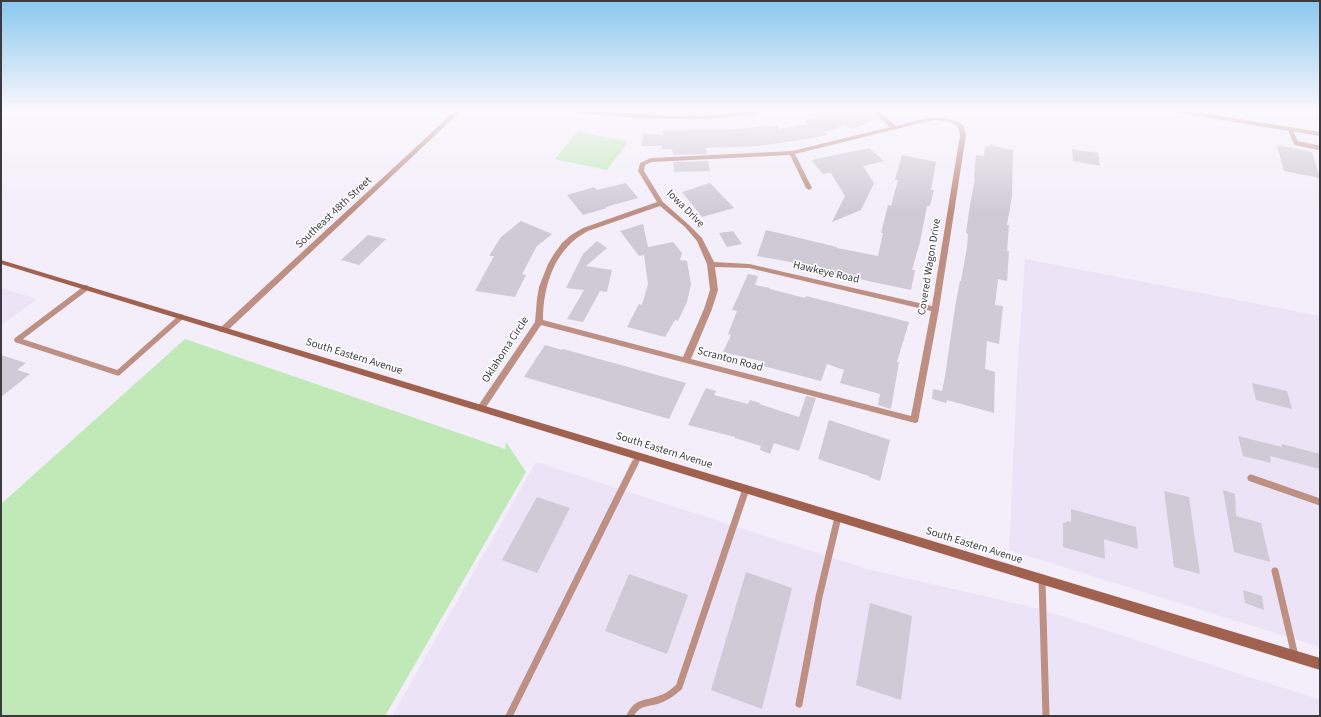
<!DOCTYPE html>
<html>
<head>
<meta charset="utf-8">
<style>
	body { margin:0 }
	#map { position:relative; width:1321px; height:717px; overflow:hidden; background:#f3eefa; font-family:"Source Sans 3",sans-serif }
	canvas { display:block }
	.frame { position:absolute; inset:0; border:2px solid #3c3a3f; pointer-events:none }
</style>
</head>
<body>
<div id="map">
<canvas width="1321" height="717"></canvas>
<div class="frame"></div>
</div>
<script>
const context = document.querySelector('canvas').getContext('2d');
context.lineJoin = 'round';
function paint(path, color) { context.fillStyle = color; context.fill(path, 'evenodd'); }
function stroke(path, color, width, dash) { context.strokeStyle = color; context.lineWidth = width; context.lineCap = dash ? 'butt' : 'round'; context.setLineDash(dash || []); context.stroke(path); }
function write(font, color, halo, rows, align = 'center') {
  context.font = font + ' "Source Sans 3",sans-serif'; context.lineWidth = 3; context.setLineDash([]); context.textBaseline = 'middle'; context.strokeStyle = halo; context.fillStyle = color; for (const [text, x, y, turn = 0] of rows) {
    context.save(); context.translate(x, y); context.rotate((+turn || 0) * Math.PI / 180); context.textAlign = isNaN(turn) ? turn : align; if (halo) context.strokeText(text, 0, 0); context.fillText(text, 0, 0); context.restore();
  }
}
paint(new Path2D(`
	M1025,259L1320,316V647L1009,550L1017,376Z
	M1,288L37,299L1,325Z
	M536,462L867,569L1040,609L1320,700V716H392Z`), '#ece3f6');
paint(new Path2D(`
	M578,131L628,142L607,170L555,159Z
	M185,339L505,449L506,442L526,472L385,716H1V504Z`), '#c0e9b7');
paint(new Path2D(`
	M834,111H870L878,119L867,122L869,123L850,129L846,125L824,132L827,135L813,138L759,146L706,148L707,154L673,155L672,149H662V146H641L643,134L663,135V130L737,129L777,125L779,129L808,124L804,120L820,117L818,115Z
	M989,145L1013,150L1012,196L1007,225H1009L1007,251H1009L1007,281L998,279L995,305L1003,306L999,344L987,341L985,369L995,372L994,413L947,400L946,403L932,399L933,389L942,391L945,376L956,301L960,281H961L967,247L968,234L966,233L970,204L975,179L974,178L976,155L984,156L985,147H988Z
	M1277,145L1312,152L1320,178L1284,171Z
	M869,148L884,161L863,166L874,183L861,210L832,222L845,196L831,173L823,174L811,160Z
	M1072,149L1098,153L1100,166L1073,161Z
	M902,155L936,162L931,190H934L930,206H927L920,242L912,270H915L911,290L868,281L807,265L757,256L766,230L837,247V248L878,256L883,233H881L888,205L891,206L898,180H895Z
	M708,161L710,171L674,172L673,162Z
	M626,183L638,198L606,207L607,208L583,215L567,195L595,187L596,190Z
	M710,183L734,208L702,217L682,192Z
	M521,221L552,234L537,246L522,274L526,275L515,297L475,291L494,256H489L501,237Z
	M643,224L648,247L673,242L682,253L680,260L687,261L691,284L687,302L678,321L675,320L665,337L627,327L639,304L642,305L648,284L644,255L639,256L620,231Z
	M733,231L742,244L727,247L719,233Z
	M368,235L386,239L359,265L341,260Z
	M597,241L607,248L586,266L612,270L607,292L600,291L583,322L567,319L584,290L566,288L583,254Z
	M748,274L758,276L755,285L770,288V289L805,298L806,296L909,322L897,362H899L891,409L878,405L880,394L840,383L844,370L827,364L821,381L763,366L765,362L723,352L731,335L728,334L737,311L732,310Z
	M545,345L562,350L563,349L686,383L669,419L524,377Z
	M1,355L26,363L17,370L30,374L1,397Z
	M1252,383L1287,391L1292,409L1256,400Z
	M706,388L716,391L714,395L748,404L750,400L760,403L759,404L799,417L806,396L816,398L799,451L774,443L770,454L760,450L761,446L735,438V437L688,425Z
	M829,420L890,440L880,481L869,477V476L818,459Z
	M1238,436L1282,447V444L1320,454V469L1270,456L1271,463L1243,456Z
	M1223,490L1235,494L1236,516L1261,523L1270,562L1234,552Z
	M1164,491L1189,497L1200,574L1174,567Z
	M537,497L570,508L537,573L502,560Z
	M1071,509L1136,527L1138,549L1104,539L1105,559L1063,547V523H1066V521L1071,522Z
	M746,572L792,588L762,709L711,690Z
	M629,574L688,595L667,654L605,631Z
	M1243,590L1262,596L1264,610L1245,603Z
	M870,603L912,616L901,700L856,685Z`), '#d0cad6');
stroke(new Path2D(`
	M1290,129L1296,143L1320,148`), '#bd9083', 4.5);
stroke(new Path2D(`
	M86,288L17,340L118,373L181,317
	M635,464L639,456`), '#bd9083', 5.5);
stroke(new Path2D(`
	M1251,478L1320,502
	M1275,571L1295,656
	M1042,580L1046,716
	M799,704L819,597L838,517
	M509,716L635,463
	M630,716C638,699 649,705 663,698C669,696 674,691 679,687L746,489`), '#bd9083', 7);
paint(new Path2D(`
	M455,111H461L226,332H220L219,330L220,328Z
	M577,111H596L670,116L715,115L748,111H763C755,116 742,116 733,117C682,122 631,118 580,113Z
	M871,111H878L896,126C920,120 940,111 963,125L966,135L939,309L918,422L915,423L541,325L484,410H478L477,408L478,406L535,322L537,299L539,287L548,264L554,254L562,243L571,235L583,228L657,202L638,171L640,163L651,158L792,151L890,127ZM933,120L951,122L958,127L960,135L932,306L749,264L714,262L702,238L689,225L663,202L644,171L645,165L652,162L790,155L806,188L809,190L812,188L795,154ZM660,206L685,227L697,241L707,264L710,290L704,309L683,357L543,320C543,285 555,248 588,231ZM715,267L749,268L931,311L911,416L691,359L712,309L718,290Z
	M1175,111H1189L1320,132V136L1178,113Z`), '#bd9083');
paint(new Path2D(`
	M1,260L1320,658V670L1,264Z`), '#a1614f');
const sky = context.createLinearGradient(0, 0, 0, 212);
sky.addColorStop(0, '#89c8ee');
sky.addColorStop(0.52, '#faf7fd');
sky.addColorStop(1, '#faf7fd00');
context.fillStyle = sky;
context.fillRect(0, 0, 1321, 212);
write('11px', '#3c3a3f', '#fff', [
	["Iowa Drive",685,209,45],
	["Southeast 48th Street",334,213,-43],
	["Covered Wagon Drive",930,267,-81],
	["Hawkeye Road",826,273,13],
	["Oklahoma Circle",506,350,-57],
	["South Eastern Avenue",354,357,17],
	["Scranton Road",730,360,15],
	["South Eastern Avenue",664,451,17],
	["South Eastern Avenue",974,546,17]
]);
</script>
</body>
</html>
